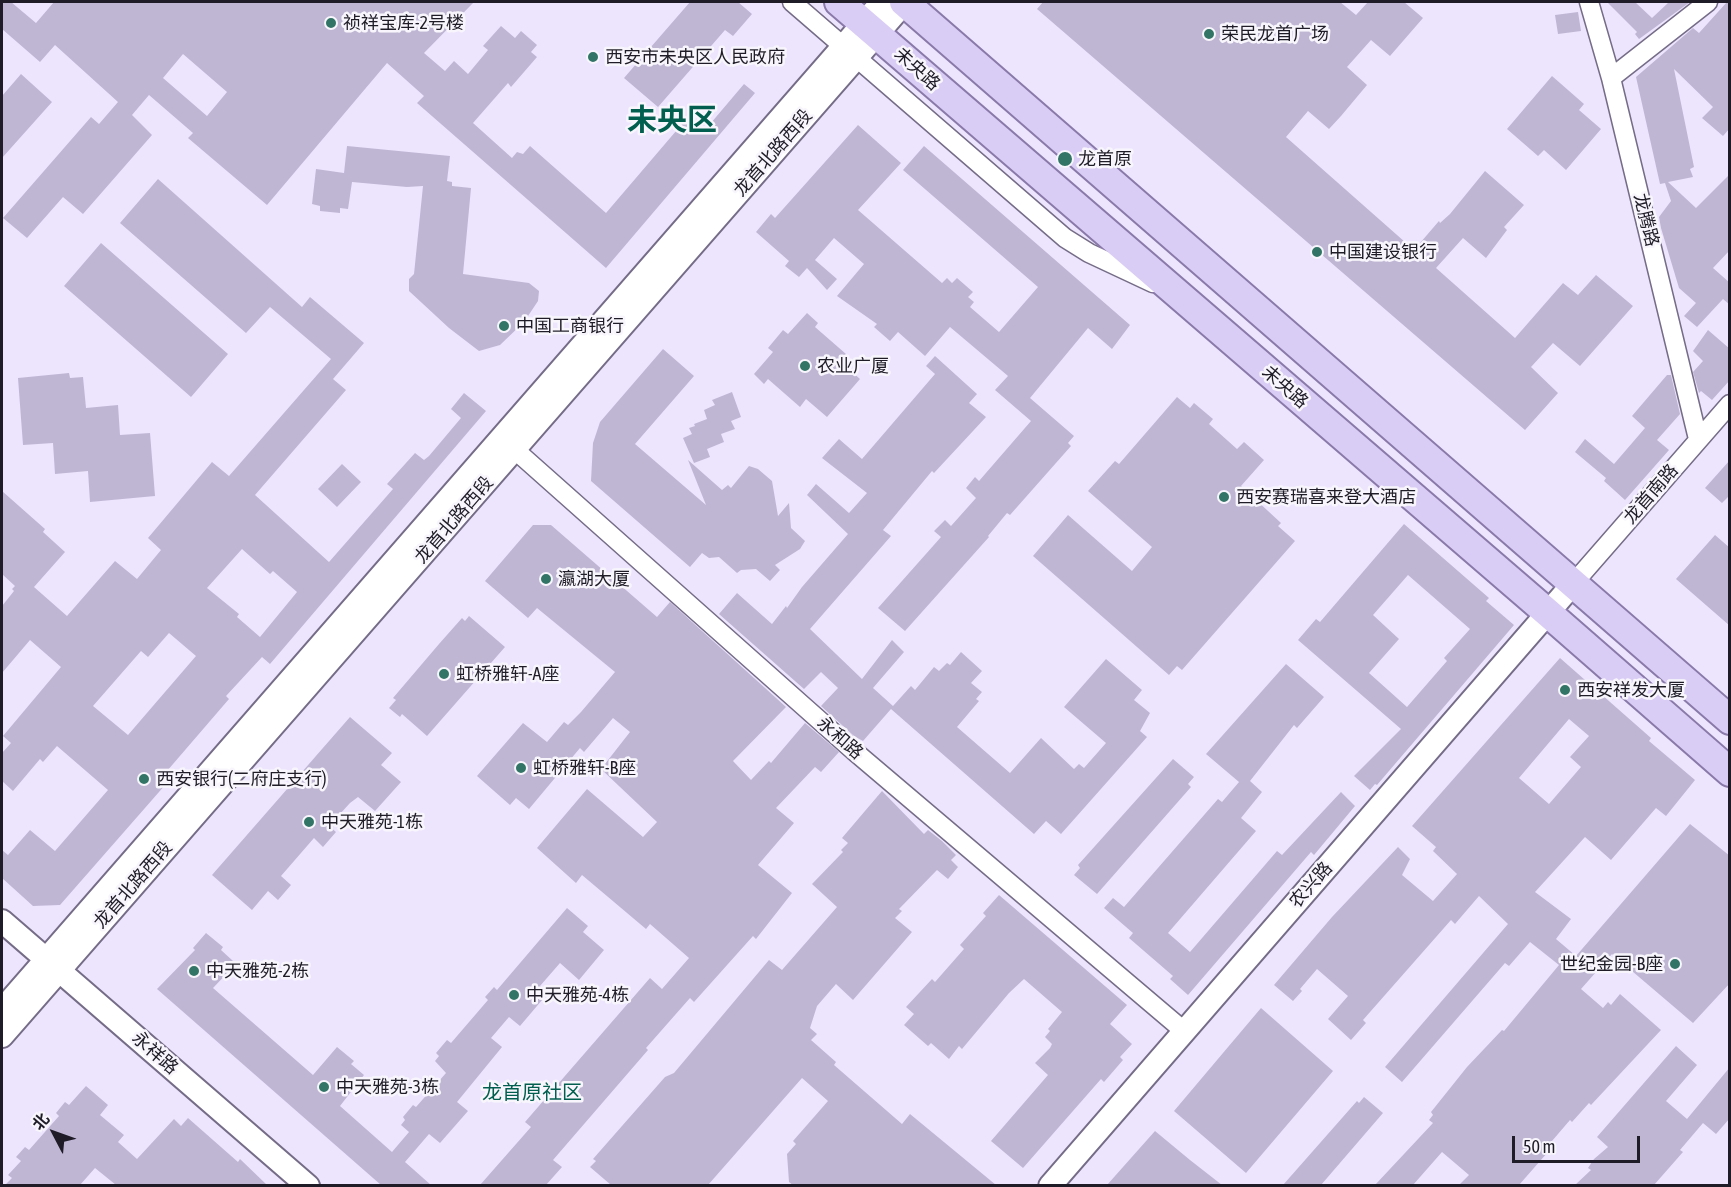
<!DOCTYPE html>
<html>
<head>
<meta charset="utf-8">
<style>
	body { margin:0 }
	#map { position:relative; width:1731px; height:1187px; overflow:hidden; background:#ede5fe; font-family:"Asap Condensed","Noto Sans SC",sans-serif }
	canvas { display:block }
	.frame { position:absolute; inset:0; border:3px solid #1f1c27; pointer-events:none }
	.north { position:absolute; left:24px; top:1103px; width:60px; height:60px; -webkit-text-stroke:4px #f8f6fc; paint-order:stroke; rotate:311deg; font-size:16px; font-weight:700; line-height:24px; text-align:center; color:#1f1c27 }
	.north::after { content:''; display:block; margin:auto; width:21px; height:27px; background:#1f1c27; clip-path:polygon(50% 0,100% 100%,50% 72%,0 100%) }
	.scale { position:absolute; left:1512px; top:1136px; width:128px; height:27px; box-sizing:border-box; border:3px solid #1f1c27; border-top:0; padding-left:8px; font-size:18px; line-height:21px; white-space:nowrap; color:#1f1c27; -webkit-text-stroke:4px #f8f6fc; paint-order:stroke }
</style>
</head>
<body>
<div id="map">
<canvas width="1731" height="1187"></canvas>
<div class="frame"></div>
<div class="north">北</div>
<div class="scale">50 m</div>
</div>
<script>
const context = document.querySelector('canvas').getContext('2d');
context.lineJoin = 'round';
function paint(path, color) { context.fillStyle = color; context.fill(path, 'evenodd'); }
function stroke(path, color, width, dash) { context.strokeStyle = color; context.lineWidth = width; context.lineCap = dash ? 'butt' : 'round'; context.setLineDash(dash || []); context.stroke(path); }
function write(font, color, halo, rows, align = 'center') {
  context.font = font + ' "Asap Condensed","Noto Sans SC",sans-serif'; context.lineWidth = 5; context.setLineDash([]); context.textBaseline = 'middle'; context.strokeStyle = halo; context.fillStyle = color; for (const [text, x, y, turn = 0] of rows) {
    context.save(); context.translate(x, y); context.rotate((+turn || 0) * Math.PI / 180); context.textAlign = isNaN(turn) ? turn : align; if (halo) context.strokeText(text, 0, 0); context.fillText(text, 0, 0); context.restore();
  }
}
paint(new Path2D(`
	M2,2H11L36,23L54,2H474L424,53L445,71L454,61L468,74L488,50L483,46L501,26L515,38L521,31L537,45L531,52L537,57L511,87L508,83L473,123L512,158L517,152L523,154L530,146L606,213L688,117L705,130L744,84L755,93L606,268L417,103L424,96L387,63L267,205L188,138L193,133L149,95L132,115L152,135L83,214L63,197L27,238L3,218L91,117L99,124L118,102L55,45L40,62L2,29ZM183,54L227,92L207,116L163,78Z
	M690,2H738L752,14L733,36L725,30L658,107L624,78Z
	M1043,2H1340L1356,15L1368,2H1404L1423,18L1390,56L1371,40L1347,67L1367,85L1341,116L1329,129L1308,111L1286,137L1414,250L1439,221L1440,223L1450,214L1485,171L1524,205L1504,227L1507,230L1486,258L1463,238L1436,268L1515,338L1563,283L1578,295L1596,275L1633,306L1580,366L1553,343L1531,367L1558,393L1525,430L1037,9Z
	M1607,2H1635L1652,18L1669,2H1690L1639,39L1635,34L1637,32Z
	M1727,2H1730V128L1723,136L1702,118L1713,107L1674,69L1694,167L1690,169L1693,177L1668,182L1696,208L1730,174V250L1713,268L1730,283V305L1723,299L1697,327L1684,316L1696,303L1679,288L1661,228L1659,217L1671,201L1665,183L1660,184L1636,77L1693,28L1699,33Z
	M1578,12L1581,31L1558,34L1555,15Z
	M21,74L52,102L2,158V96Z
	M1552,76L1584,104L1579,110L1601,129L1566,170L1544,150L1538,156L1507,129Z
	M858,125L901,163L858,210L942,283L947,278L952,283L957,278L973,292L968,297L974,302L970,307L999,332L1038,287L903,170L924,146L1130,325L1112,349L1088,328L1030,398L1074,436L1068,443L1071,446L1010,515L1007,513L988,536L989,537L905,631L878,608L941,537L934,531L945,520L951,526L976,498L966,488L975,477L979,481L1031,421L995,390L1008,376L950,327L925,356L898,332L890,341L874,327L877,324L837,296L864,264L834,238L815,260L837,279L827,290L807,268L799,277L785,266L789,261L756,232L771,214L775,218Z
	M347,146L450,156L447,181L452,182V186L471,188L463,274L529,283L539,291L538,301L524,322L500,345L479,351L449,328L409,291V279L414,274L423,186L407,187L352,182L348,209L340,208V213L320,211V206L312,204L316,169L344,173Z
	M158,179L302,307L310,297L364,343L333,379L346,390L255,495L329,562L393,489L387,484L415,453L424,460L429,456L461,418L451,409L464,393L486,411L270,664L262,657L226,696L229,699L167,771L170,773L163,781L166,784L60,905L33,906L2,878V850L8,855L30,830L55,851L108,790L57,746L43,762L40,759L13,791L2,781V753L11,743L3,736L61,667L30,640L2,673V606L14,591L12,589L15,586L2,574V491L45,529L43,532L65,552L34,587L67,616L115,561L137,579L161,550L148,538L212,462L229,476L331,359L270,307L246,333L120,223ZM242,549L270,574L273,571L297,592L260,637L237,617L239,614L207,588ZM169,633L196,656L128,735L93,706L141,651L148,657Z
	M101,243L228,354L191,397L64,286Z
	M807,313L818,323L815,327L846,354L840,361L860,379L827,417L806,399L800,407L768,379L764,384L754,374L773,352L768,348L783,330L788,334Z
	M1708,330L1730,349V380L1712,400L1701,391L1699,393L1693,372L1703,361L1693,351Z
	M663,349L694,376L635,444L706,505L688,460L722,490L728,485L731,488L749,466L758,469L772,481L778,516L789,503L791,528L805,541L800,549L775,565L780,570L770,581L756,569L741,570L737,573L719,557L709,558L702,553L690,567L591,481L593,443L600,422Z
	M935,356L977,394L969,403L986,417L934,473L932,471L883,530L891,536L810,629L862,679L892,640L904,652L873,688L893,706L911,686L915,690L934,667L939,671L947,663L950,665L961,652L982,671L971,683L982,692L976,699L979,701L957,727L1010,773L1041,738L1074,769L1079,764L1084,768L1106,743L1064,707L1106,659L1142,690L1134,700L1150,713L1140,731L1147,737L1061,834L1046,821L1034,834L891,709L863,741L854,736L821,706L838,688L821,672L804,689L719,614L737,593L772,624L786,606L787,608L802,587L848,534L807,495L816,484L849,513L867,493L822,458L839,439L862,459L935,374L926,366Z
	M69,373L70,378L83,377L86,408L118,405L120,435L150,433L155,496L90,502L88,471L55,474L53,443L23,445L18,378Z
	M1667,375H1671L1680,414L1657,440L1669,450L1625,500L1604,481L1606,478L1575,452L1585,439L1614,464L1645,428L1632,416Z
	M732,392L741,417L731,421L735,429L721,434L724,442L707,449L710,457L694,463L683,438L692,434L689,428L695,426L694,424L707,419L704,410L715,405L712,400Z
	M1177,397L1190,408L1194,403L1213,419L1209,424L1237,449L1244,442L1264,460L1241,486L1281,523L1278,526L1295,541L1182,670L1177,666L1169,675L1033,556L1068,515L1132,571L1152,547L1088,491L1115,461L1119,464Z
	M1730,460V495L1722,503L1705,488Z
	M342,464L361,482L337,507L318,489Z
	M1404,524L1489,598L1486,601L1514,625L1377,785L1375,784L1370,790L1354,776L1401,729L1298,640L1316,619L1320,622ZM1408,575L1470,629L1444,658L1447,661L1407,707L1369,673L1399,639L1373,615Z
	M533,525H551L657,617L670,602L786,707L733,761L751,780L769,761L771,763L805,723L839,752L821,772L815,767L776,808L794,823L758,865L792,893L756,939L753,936L694,1002L690,998L646,1048L648,1050L553,1160L562,1167L546,1185H480L531,1127L525,1122L650,978L662,989L689,958L650,924L646,929L582,875L576,883L537,848L587,789L643,837L657,822L601,769L630,732L613,718L584,752L580,748L529,809L516,798L510,805L477,776L523,723L547,742L564,722L568,725L581,712L615,672L537,608L528,618L485,581Z
	M1715,535L1730,548V626L1676,579Z
	M469,616L505,647L427,736L402,714L400,717L389,708L396,700L393,698L439,644L462,618L465,621Z
	M1560,658L1651,738L1649,741L1695,780L1666,816L1656,808L1611,860L1585,837L1535,892L1571,919L1556,939L1576,956L1690,824L1730,856V983L1693,1023L1612,954L1581,989L1603,1008L1608,1002L1611,1005L1620,994L1661,1030L1591,1105L1589,1103L1572,1122L1570,1120L1552,1141L1555,1144L1519,1185H1459L1469,1175L1442,1152L1413,1185H1375L1433,1123L1429,1120L1433,1115L1431,1112L1467,1067L1502,1030L1504,1031L1559,965L1530,942L1509,966L1505,963L1402,1082L1385,1067L1508,924L1479,896L1455,924L1451,920L1363,1020L1366,1023L1351,1040L1328,1019L1348,996L1317,969L1300,989L1302,991L1293,1001L1274,985L1332,917L1398,847L1410,859L1402,875L1433,901L1457,874L1433,851L1436,847L1412,826ZM1569,719L1589,736L1570,757L1581,767L1549,804L1519,778Z
	M1286,664L1324,697L1297,728L1294,725L1250,781L1262,792L1241,818L1256,831L1168,933L1190,952L1277,851L1282,855L1341,792L1355,806L1314,855L1311,852L1188,995L1170,979L1173,976L1129,938L1133,933L1104,908L1113,898L1124,907L1218,799L1222,802L1239,782L1206,754Z
	M350,717L392,753L381,765L401,782L375,811L358,797L350,803L329,826L336,832L323,847L314,838L281,876L291,885L278,900L268,891L252,910L212,875Z
	M1173,759L1194,777L1188,784L1191,787L1097,894L1074,875L1080,868L1078,865Z
	M882,791L924,834L928,830L942,841L956,855L951,860L958,867L948,879L937,870L899,909L902,911L895,918L912,932L853,1000L836,984L817,1006L810,1028L817,1034L811,1040L836,1062L834,1065L902,1124L910,1114L996,1185H793L789,1182L787,1154L796,1144L793,1141L828,1101L802,1078L708,1185H611L590,1167L596,1161L593,1159L665,1077L674,1073L769,960L782,970L837,907L812,884L843,852L841,850L848,843L842,838Z
	M999,895L1127,1005L1110,1024L1132,1044L1120,1057L1123,1060L1104,1082L1101,1079L1023,1168L991,1141L1048,1075L1035,1063L1050,1048L1052,1044L1045,1037L1050,1031L1048,1029L1062,1012L1024,979L1009,993L962,1049L959,1046L949,1059L931,1043L928,1046L904,1025L914,1014L906,1007L932,979L935,982L964,949L960,945L986,916L983,913Z
	M567,908L588,926L583,932L604,950L579,980L560,963L540,986L548,993L520,1026L509,1017L491,1038L502,1047L457,1102L468,1111L440,1143L429,1134L405,1162L431,1185H381L157,989L195,950L193,948L206,933L223,947L221,950L233,961L231,964L234,966L213,988L313,1075L337,1047L354,1061L351,1064L364,1075L340,1106L392,1152L409,1132L401,1125L405,1120L403,1117L413,1105L416,1107L446,1073L435,1061L439,1056L436,1053L447,1040L451,1043L488,1000L485,997L494,987L497,990Z
	M1261,1008L1333,1071L1246,1173L1174,1111Z
	M1676,1046L1697,1065L1666,1101L1687,1119L1730,1067V1118L1716,1134L1703,1123L1680,1150L1683,1152L1654,1185H1575L1591,1170L1588,1168L1594,1159L1608,1147L1597,1137Z
	M86,1086L108,1105L100,1115L124,1135L118,1142L137,1159L174,1119L181,1126L188,1118L238,1162L240,1159L267,1185H116L95,1168L80,1185H5L12,1178L8,1175L21,1161L16,1157L25,1147L29,1150L59,1116L56,1113L65,1102L69,1105Z
	M1364,1097L1383,1113L1321,1185H1283L1357,1101L1359,1103Z
	M1155,1131L1190,1160L1222,1185H1107Z`), '#bfb6d4');
const minor = new Path2D(`
	M792,2L1065,238L1089,253L1153,283
	M1589,2L1611,78L1698,439
	M1611,78L1708,2
	M505,441L854,751L1184,1031
	M1572,585L1730,404`);
const tertiary = new Path2D(`
	M2,921L308,1186
	M2,1010L882,2
	M2,1036L905,2
	M1050,1186L1572,585`);
const primary = new Path2D(`
	M839,2L1548,613L1730,772
	M904,2L1730,720`);
stroke(minor, '#756c87', 21);
stroke(tertiary, '#756c87', 26);
stroke(primary, '#897aa9', 32);
stroke(minor, '#fff', 18);
stroke(tertiary, '#fff', 22);
stroke(primary, '#dacdf5', 28);
for (const [x, y, r, color] of [
	[331,23,6,"#327566"],
	[1209,34,6,"#327566"],
	[593,57,6,"#327566"],
	[1065,159,8,"#327566"],
	[1317,252,6,"#327566"],
	[504,326,6,"#327566"],
	[805,366,6,"#327566"],
	[1224,497,6,"#327566"],
	[546,579,6,"#327566"],
	[444,674,6,"#327566"],
	[1565,690,6,"#327566"],
	[521,768,6,"#327566"],
	[144,779,6,"#327566"],
	[309,822,6,"#327566"],
	[1675,964,6,"#327566"],
	[194,971,6,"#327566"],
	[514,995,6,"#327566"],
	[324,1087,6,"#327566"]
]) { const dot = new Path2D(); dot.arc(x, y, r, 0, 2 * Math.PI); context.fillStyle = color; context.fill(dot); stroke(dot, '#f8f6fc', 2); }
write('18px', '#1f1c27', '#f8f6fc', [
	["祯祥宝库-2号楼",343,23],
	["荣民龙首广场",1221,34],
	["西安市未央区人民政府",605,57],
	["龙首原",1078,159],
	["中国建设银行",1329,252],
	["中国工商银行",516,326],
	["农业广厦",817,366],
	["西安赛瑞喜来登大酒店",1236,497],
	["瀛湖大厦",558,579],
	["虹桥雅轩-A座",456,674],
	["西安祥发大厦",1577,690],
	["虹桥雅轩-B座",533,768],
	["西安银行(二府庄支行)",156,779],
	["中天雅苑-1栋",321,822],
	["世纪金园-B座",1663,964,"right"],
	["中天雅苑-2栋",206,971],
	["中天雅苑-4栋",526,995],
	["中天雅苑-3栋",336,1087]
], 'left');
write('18px', '#1f1c27', '#f8f6fc', [
	["未央路",917,69,42],
	["龙首北路西段",773,153,-49],
	["龙腾路",1646,220,76],
	["未央路",1285,387,41],
	["龙首南路",1651,494,-49],
	["龙首北路西段",454,520,-49],
	["永和路",840,738,41],
	["龙首北路西段",133,885,-49],
	["农兴路",1311,885,-49],
	["永祥路",155,1053,41]
]);
write('20px', '#025f4f', '#f8f6fc', [
	["龙首原社区",532,1093]
]);
write('bold 30px', '#025f4f', '#f8f6fc', [
	["未央区",672,121]
]);
</script>
</body>
</html>
